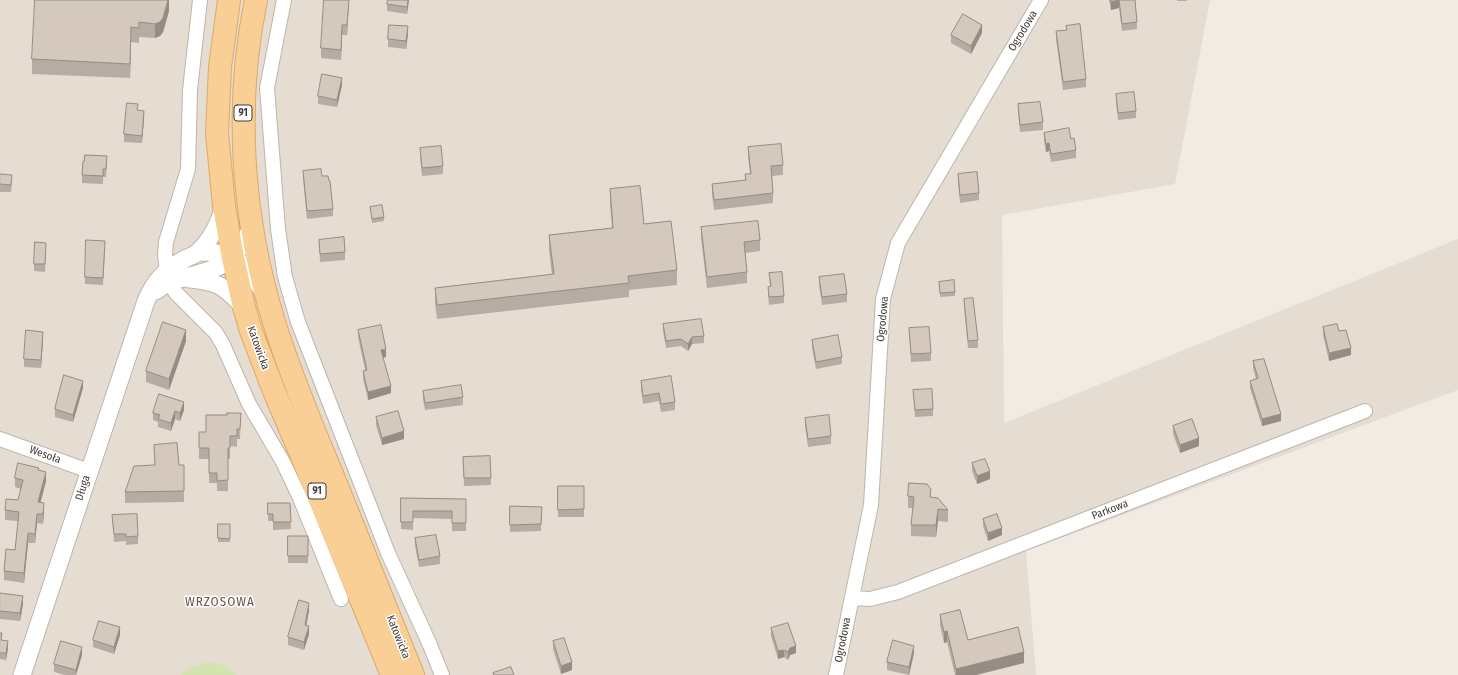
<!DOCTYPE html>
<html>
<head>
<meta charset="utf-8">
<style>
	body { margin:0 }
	canvas { display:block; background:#f1ebe4 }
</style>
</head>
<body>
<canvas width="1458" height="675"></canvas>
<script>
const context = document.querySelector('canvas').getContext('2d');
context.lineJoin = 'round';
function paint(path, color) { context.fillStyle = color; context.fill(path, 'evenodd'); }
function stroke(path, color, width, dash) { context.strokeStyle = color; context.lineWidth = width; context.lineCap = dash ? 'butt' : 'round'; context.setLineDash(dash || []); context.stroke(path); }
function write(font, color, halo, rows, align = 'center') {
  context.font = font + ' "Fira Sans Condensed",sans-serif'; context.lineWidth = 3; context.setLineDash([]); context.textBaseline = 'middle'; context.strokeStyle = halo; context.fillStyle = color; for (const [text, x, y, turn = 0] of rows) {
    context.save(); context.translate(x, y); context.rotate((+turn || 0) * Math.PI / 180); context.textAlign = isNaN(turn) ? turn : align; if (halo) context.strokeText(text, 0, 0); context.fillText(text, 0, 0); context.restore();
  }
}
paint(new Path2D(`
	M0,0H1210L1175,184L1002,215L1004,423L1458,239V390L1026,551L1036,675H0Z`), '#e5dcd2');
paint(new Path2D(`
	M207,662L226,665L236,675H181L187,670Z`), '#d3e4ae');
const minor = new Path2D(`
	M200,0L190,90L188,169L166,242L165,254L168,282L176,293L216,333L223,345L249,404L283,462L300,498L341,599
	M284,0L267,88L278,229L285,277L298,322L388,553L430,645L442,675
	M0,439L89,471
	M852,598L870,599L898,592L1365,411
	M836,675L871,505L883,299L898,243L1041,0`);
const tertiary = new Path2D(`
	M198,252C235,251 243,262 263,291
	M190,279C220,282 223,286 244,307
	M156,291C165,283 175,280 187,277C226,266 234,264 252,226
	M22,675L146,301C155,280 164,271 185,259C189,257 195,255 198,252C212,239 219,224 224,206`);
const primary = new Path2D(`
	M229,0L220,67L217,133L224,206L233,258L244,307L251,331L274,391L317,492L392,675
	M256,0C234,106 242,218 274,322C291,376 313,429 335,481C361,546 387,610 413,675`);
stroke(minor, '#bfb5aa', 16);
stroke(tertiary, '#bfb5aa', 19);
stroke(primary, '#dca966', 24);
stroke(minor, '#fff', 14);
stroke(tertiary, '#fff', 17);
stroke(primary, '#f9cf95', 22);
paint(new Path2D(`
	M169,0V11L163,32L160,36L155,38L139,37V43L131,42L130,78L32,74V59Z
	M349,0L347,35H342L341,60L321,58V48Z
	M409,0L407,14L387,11V4Z
	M1109,0H1135L1137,22V29L1122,31L1119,8L1111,10Z
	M1177,0H1187V1H1177Z
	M1066,26L1086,79V87L1063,90L1056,39V31L1066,30Z
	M982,33L971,54L951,43V35Z
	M408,34L406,49L388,47V39Z
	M342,85L337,107L318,104V96Z
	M1116,94L1136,111V118L1118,120L1116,102Z
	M1018,104L1043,122V130L1020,132L1018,112Z
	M138,110L144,118L142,143L124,142V134Z
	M1044,133L1076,150V158L1051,162L1049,151L1046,152L1044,141Z
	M748,147L783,165V175L772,176L773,193V203L714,210L712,194V184L745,180V174H750L748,157Z
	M420,148L443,166V174L422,176L420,156Z
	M84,161L107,164L106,177H103V184L82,183V175Z
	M303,171L333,209V216L307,219L303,178Z
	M0,174L12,182L11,192H0Z
	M958,174L979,193V200L960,203L958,182Z
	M610,189L644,224L677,270V285L629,290V297L437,319L435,303V288L552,275L549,250V235L612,228L610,203Z
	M370,207L384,217V221L372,223Z
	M701,227L760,240V251L745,253L747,272V283L707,288L701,238Z
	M319,240L345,252V260L320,262Z
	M105,249L103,285L85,284V277Z
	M46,251L45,272L34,271V264Z
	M769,273L784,296V303L769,305L768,295V287H770Z
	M819,277L847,294V302L822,305L819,285Z
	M939,282L955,292V296L940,297Z
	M964,299L978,340V348H968L964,307Z
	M663,324L704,336V343L692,344L688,351L681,346L666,348L663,331Z
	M1323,327L1339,331L1351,355L1329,361L1323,335Z
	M909,328L931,353V361L911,362Z
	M358,330L386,357H383L391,393L368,400L363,379V371L365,370L358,337Z
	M43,339L41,368L24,367V359Z
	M812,340L842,357V364L816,369L812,348Z
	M186,341L169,390L146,382V371Z
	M1253,361L1281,421L1262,426L1250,388V381L1256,379L1253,368Z
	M641,381L675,402V410L661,412L659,401L643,404L641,389Z
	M83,388L73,422L55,417V409Z
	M913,390L933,409V416L915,417Z
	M423,391L463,397V405L425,410L423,399Z
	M184,410L180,421L175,419L171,431L158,427V422L153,420V413Z
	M241,413L240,439H237V447L230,446V459H228V491H217V483H209V459H199V432H206Z
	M376,417L404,439L382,445L376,425Z
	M805,418L831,436V444L808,447L805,426Z
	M1173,426L1199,446L1180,453L1173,434Z
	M154,445L179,465H184V502L125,503V492L155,465Z
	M490,456L491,485L464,486L463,457Z
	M972,463L990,479L977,484L972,471Z
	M39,470L46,481L40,503L44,512L43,524L37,523L35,543H28L24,583L4,580V571L15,550L18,521L5,520V510L18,500L21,489L15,487V478Z
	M558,486H584V517H558Z
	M908,496L931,497L948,510V522L938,521L936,537L911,536V525L913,508H908Z
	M401,498L466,499V531H452V519L413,518V530L401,529Z
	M268,503H290L291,529L273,530V521H268Z
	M510,506L542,507L541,531L510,532Z
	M112,515L138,536V544L126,545V541L114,542Z
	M983,519L1002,535L988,541L983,526Z
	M218,524H230V542H218Z
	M288,536H308V563H288Z
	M415,538L440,556V564L419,567L415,546Z
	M0,593L23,604L20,621L0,619Z
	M309,611L306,625L309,634L304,650L288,645V637Z
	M940,615L968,640L1024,663L976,675H955L947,642L944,643L940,625Z
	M771,628L796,653L790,655L788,660L784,657L778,659L771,636Z
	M0,633L2,641L8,648L6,660L0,659Z
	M120,635L114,654L93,647V640Z
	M553,641L572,670L561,674L553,649Z
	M914,653L909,675L887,670V662Z
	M82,655L76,675H65L54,672V664Z`), '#b7aca3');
paint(new Path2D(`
	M168,0H169V11L163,32L160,36L155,38V24Z
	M349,0L347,35V25Z
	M408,0H409L407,14V7Z
	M1119,0V8L1111,10V2Z
	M342,25V35L341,60V50Z
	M982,25V33L971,54V46Z
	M408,26V34L406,49V41Z
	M131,27V42L130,78V64Z
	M342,78V85L337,107V100Z
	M144,111V118L142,143V136Z
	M1049,143V151L1046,152V144Z
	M186,330V341L169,390V379Z
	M43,332V339L41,368V360Z
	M692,337V344L688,351V344Z
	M1351,348V355L1329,361V353Z
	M386,349V357L381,358V350Z
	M83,381V388L73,422V415Z
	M391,386V393L368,400V392Z
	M184,402V410L180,421V413Z
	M175,411V419L171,431V423Z
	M1281,414V421L1262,426V419Z
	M404,431V439L382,445V438Z
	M1199,438V446L1180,453V445Z
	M990,471V479L977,484V476Z
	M46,472V481L38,512V502Z
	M44,503V512L43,524V514Z
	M938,509V521L936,537V525Z
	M37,514V523L35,543V534Z
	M1002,528V535L988,541V533Z
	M28,533V543L24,583V573Z
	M23,596V604L20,621V613Z
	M309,603V611L305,632V625Z
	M309,626V634L304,650V642Z
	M120,627V635L114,654V647Z
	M947,631V642L944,643V632Z
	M8,641V648L6,660V653Z
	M796,646V653L790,655L788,660V652L790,648Z
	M914,646V653L909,675V667Z
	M82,647V655L76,675V670Z
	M784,650V657L778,659V651Z
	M1024,652V663L976,675H956V669Z
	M572,662V670L561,674V666Z`), '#958c84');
const building = new Path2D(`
	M35,0H168L163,18L160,22L155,24L139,22V28L131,27L130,64L32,59Z
	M324,0H349L347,25H342L341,50L321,48Z
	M388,0H408L407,7L387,4Z
	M1111,0H1135L1137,22L1122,24L1119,0L1111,2Z
	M963,14L982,25L971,46L951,35Z
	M1080,24L1086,79L1063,82L1056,31L1067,30L1066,26Z
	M389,25L408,26L406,41L388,39Z
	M322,74L342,78L337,100L318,96Z
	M1134,92L1136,111L1118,113L1116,94Z
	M1040,102L1043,122L1020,125L1018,104Z
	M127,103L138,104L137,110L144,111L142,136L124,134Z
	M1069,128L1071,139L1074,138L1076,150L1051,154L1049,143L1046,144L1044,133Z
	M781,144L783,165L771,166L773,193L714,200L712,184L746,180L745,174H751L748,147Z
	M441,146L443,166L422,168L420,148Z
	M85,155L107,156L106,169H103V176L82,175L83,161H84Z
	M321,169L322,176H328L329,181H330L333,209L307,211L303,171Z
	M977,172L979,193L960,195L958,174Z
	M0,174L12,175L11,185L0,184Z
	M640,186L644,224L671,221L677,270L628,276L629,283L437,305L435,288L554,274L549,235L613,228L610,189Z
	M382,205L384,217L372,219L370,207Z
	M758,221L760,240L744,242L747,272L707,277L701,227Z
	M344,237L345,252L320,254L319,240Z
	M86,240L105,241L103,278L85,277Z
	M35,242L46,243L45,264H34Z
	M782,272L784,296L769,297L768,287L771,286L769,273Z
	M844,274L847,294L822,297L819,277Z
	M954,280L955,292L940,293L939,282Z
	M973,298L978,340L968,341L964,299Z
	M701,319L704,336L692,337L688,344L681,339L666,341L663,324Z
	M163,322L186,330L169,379L146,371Z
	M1337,324L1339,331L1346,330L1351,348L1329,353L1323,327Z
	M381,325L386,349L381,350L391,386L368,392L363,371L367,370L358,330Z
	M929,327L931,353L911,354L909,328Z
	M26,330L43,332L41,360L24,359Z
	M838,335L842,357L816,362L812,340Z
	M1264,359L1281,414L1262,419L1250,381L1258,378L1253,361Z
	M64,375L83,381L73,415L55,409Z
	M671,376L675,402L661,404L659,393L643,396L641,381Z
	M461,385L463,397L425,403L423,391Z
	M932,389L933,409L915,410L913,390Z
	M159,394L184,402L180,413L175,411L171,423L158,419L160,415L153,413Z
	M398,411L404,431L382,438L376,417Z
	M227,413H241L240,429H237V436H230V448H228V480L217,481V473H209V448H199V432H206V415H227Z
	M829,415L831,436L808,439L805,418Z
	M1192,419L1199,438L1180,445L1173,426Z
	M177,443L179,465H184V491L125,492L134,466L155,465L154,445Z
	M490,456L491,478H464L463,457Z
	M985,459L990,471L977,476L972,463Z
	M18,463L39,468L38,470L46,472L38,502L44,503L43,514H37L35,534L28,533L24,573L4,571L6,549L15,550L19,512L5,510L6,499L18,500L23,480L15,478Z
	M909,483L927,484L931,489L930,497L938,498L948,510L938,509L936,525H911L914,497L908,496Z
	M558,486H584V509L558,510Z
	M401,498L466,499V523H452V511H413V522H401Z
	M268,503H290L291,522H273V514H268Z
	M510,506L542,507L541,524L510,525Z
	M137,514L138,536L126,537V534H114L112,515Z
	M997,514L1002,528L988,533L983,519Z
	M218,524H230V539L218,538Z
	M436,535L440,556L419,560L415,538Z
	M288,536H308V556H288Z
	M0,593L23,596L20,613L0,611Z
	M299,600L309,603L305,625L309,626L304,642L288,637Z
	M960,610L968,640L1018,627L1024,652L956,669L947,631L944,632L940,615Z
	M99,621L120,627L114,647L93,640Z
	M788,623L796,646L790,648L788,652L784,650L778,651L771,628Z
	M0,633H2L1,640L8,641L6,653H0Z
	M564,638L572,662L561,666L553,641Z
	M893,640L914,646L909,667L887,662Z
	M61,641L82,647L76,670L54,664Z
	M511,667L514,675H494L493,673Z`);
paint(building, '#d5c8bd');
stroke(building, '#958c84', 1);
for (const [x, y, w] of [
	[243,113,18],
	[317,491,18]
]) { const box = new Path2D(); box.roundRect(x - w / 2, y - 8, w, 16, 3); context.fillStyle = '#fff'; context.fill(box); stroke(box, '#433b34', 1); }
write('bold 10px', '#433b34', null, [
	["91",243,113],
	["91",317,491]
]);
write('11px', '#433b34', '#fff', [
	["Ogrodowa",1023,31,-59],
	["Ogrodowa",883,319,-85],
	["Katowicka",258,348,70],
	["Wesoła",45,455,20],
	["Długa",83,488,-72],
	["Parkowa",1110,510,-21],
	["Katowicka",398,637,68],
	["Ogrodowa",843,640,-79]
]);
context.letterSpacing = '1px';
write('13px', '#65574c', '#fff', [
	["WRZOSOWA",220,602]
]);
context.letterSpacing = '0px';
</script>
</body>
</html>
